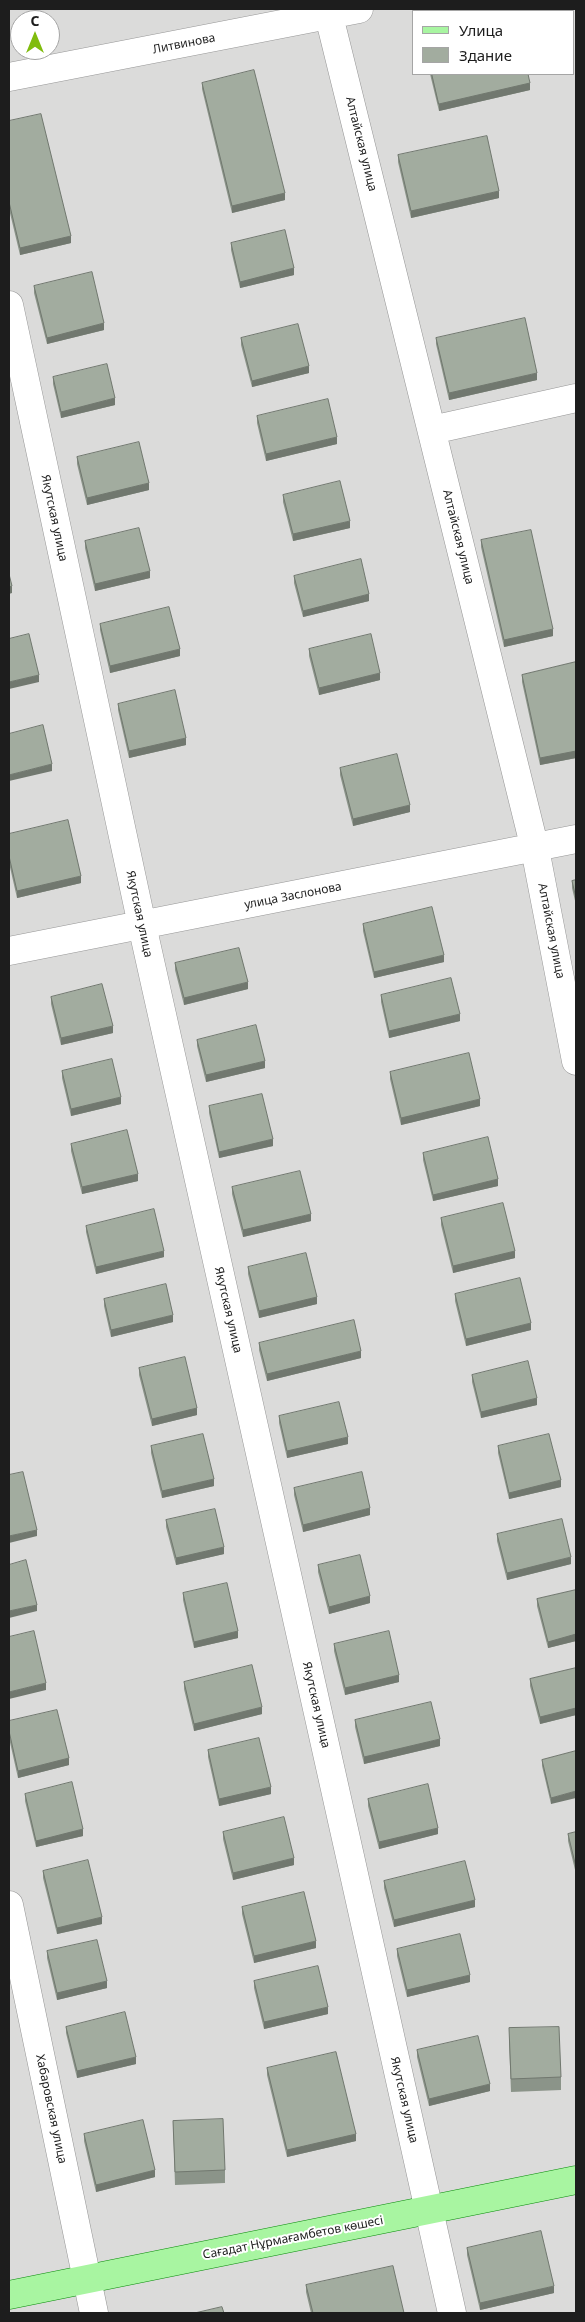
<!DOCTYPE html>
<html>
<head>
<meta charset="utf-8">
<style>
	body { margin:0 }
	#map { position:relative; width:585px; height:2322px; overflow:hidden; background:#e3ede3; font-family:"Noto Sans",sans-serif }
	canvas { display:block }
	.frame { position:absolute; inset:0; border:10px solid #1d1d1d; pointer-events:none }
	.legend { position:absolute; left:412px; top:10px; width:162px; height:65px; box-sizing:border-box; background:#fff; border:1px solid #a5a5a5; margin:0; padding:6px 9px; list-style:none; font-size:15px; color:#1d1d1d }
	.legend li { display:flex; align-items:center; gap:10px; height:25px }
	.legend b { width:25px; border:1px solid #a5a5a5 }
	.north { position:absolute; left:10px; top:10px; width:50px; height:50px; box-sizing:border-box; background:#fff; border:1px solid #a5a5a5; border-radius:50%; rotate:0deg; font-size:14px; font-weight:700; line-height:20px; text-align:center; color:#1d1d1d }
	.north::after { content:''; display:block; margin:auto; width:18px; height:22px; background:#80bc0e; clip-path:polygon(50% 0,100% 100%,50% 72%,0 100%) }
</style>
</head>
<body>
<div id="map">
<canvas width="585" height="2322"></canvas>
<div class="frame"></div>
<ul class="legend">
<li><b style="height:6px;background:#a8f5a1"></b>Улица</li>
<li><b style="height:14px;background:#a2ac9f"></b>Здание</li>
</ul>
<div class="north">С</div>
</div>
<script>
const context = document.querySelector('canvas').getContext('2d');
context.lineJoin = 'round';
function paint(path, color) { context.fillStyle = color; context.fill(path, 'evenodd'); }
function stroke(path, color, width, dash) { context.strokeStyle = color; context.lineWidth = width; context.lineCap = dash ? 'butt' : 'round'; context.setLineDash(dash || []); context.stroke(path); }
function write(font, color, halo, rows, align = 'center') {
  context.font = font + ' "Noto Sans",sans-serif'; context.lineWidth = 4; context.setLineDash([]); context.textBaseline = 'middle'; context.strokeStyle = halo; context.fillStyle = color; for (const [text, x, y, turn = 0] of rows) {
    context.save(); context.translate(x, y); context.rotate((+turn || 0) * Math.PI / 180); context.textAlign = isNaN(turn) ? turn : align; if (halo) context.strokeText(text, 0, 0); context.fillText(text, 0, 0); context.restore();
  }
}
paint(new Path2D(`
	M9,9H576V2313H9ZM414,11H574V74H414ZM20,20H50V50H20Z`), '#dbdbda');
const minor = new Path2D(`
	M329,16L535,849L576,1061
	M9,77L359,9
	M9,305L142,925L452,2313
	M432,430L576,398
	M9,951L576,839
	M9,1905L94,2313`);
const major = new Path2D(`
	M9,2295L576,2180`);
stroke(minor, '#979797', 29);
stroke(major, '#0a8b0c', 29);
stroke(minor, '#fff', 28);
stroke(major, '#a8f5a1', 28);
paint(new Path2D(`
	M430,74H528L530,90L439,111Z
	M202,83L285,200L232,213L202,89Z
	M9,121L71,243L20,255L9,209Z
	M398,155L499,198L411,218L398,162Z
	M231,243L294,275L240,288L231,250Z
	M34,286L104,330L47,344L34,293Z
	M241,338L309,373L252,387L241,345Z
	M436,338L537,380L449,400L436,344Z
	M53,377L115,405L61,418L53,384Z
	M257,416L337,444L266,461L257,423Z
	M77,457L149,490L87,505L77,464Z
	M283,495L350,528L293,541L283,502Z
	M481,540L553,636L504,647L481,547Z
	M85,541L150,578L95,591L85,548Z
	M294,576L369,601L303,617L294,583Z
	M100,624L180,656L110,673L100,630Z
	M309,649L380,680L319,695L309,656Z
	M576,662V758L540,765L522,682V675Z
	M118,704L186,745L129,758L118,710Z
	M340,768L410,812L353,826L340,775Z
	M9,834L81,883L17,898L9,863Z
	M576,880V905L572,888V881Z
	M363,924L444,962L374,978L363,931Z
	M175,963L248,989L184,1005L175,970Z
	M381,995L460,1021L389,1038L381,1002Z
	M51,997L113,1033L61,1045L51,1004Z
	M197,1040L265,1068L206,1082L197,1046Z
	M62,1071L121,1104L71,1116L62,1078Z
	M390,1072L480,1106L401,1125L390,1079Z
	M209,1106L273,1146L219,1158L209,1113Z
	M71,1144L138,1181L82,1194L71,1151Z
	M423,1153L498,1186L433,1201L423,1160Z
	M232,1187L311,1221L243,1237L232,1194Z
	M441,1218L515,1258L453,1273L441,1225Z
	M86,1226L164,1257L96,1274L86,1232Z
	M248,1267L317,1304L259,1318L248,1274Z
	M455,1294L531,1330L466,1346L455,1301Z
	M104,1299L173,1322L111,1337L104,1306Z
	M259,1343L361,1358L267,1381L259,1350Z
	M139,1368L197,1415L152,1426L139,1375Z
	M472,1375L537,1405L481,1418L472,1382Z
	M279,1416L348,1444L287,1458L279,1423Z
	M151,1446L214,1486L162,1498L151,1453Z
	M498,1446L561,1487L509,1499L498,1453Z
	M294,1488L370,1515L303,1532L294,1495Z
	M166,1520L224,1554L176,1565L166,1527Z
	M497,1534L571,1564L507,1580L497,1541Z
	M318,1565L370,1603L329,1614L318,1572Z
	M576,1590V1641L548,1648L537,1606V1599Z
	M183,1593L238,1638L194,1648L183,1600Z
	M334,1644L399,1682L345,1695L334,1651Z
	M576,1668V1715L540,1724L530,1686V1679Z
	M184,1682L262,1714L194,1731L184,1689Z
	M355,1720L440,1746L364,1764L355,1727Z
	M9,1721L69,1765L18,1778L9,1738Z
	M208,1750L271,1794L219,1806L208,1757Z
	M576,1751L551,1804L542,1766V1760Z
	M25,1794L83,1836L36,1847L25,1801Z
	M368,1799L438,1834L379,1849L368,1806Z
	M223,1832L294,1865L233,1880L223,1839Z
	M576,1832V1874L568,1841V1834Z
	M43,1871L102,1924L57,1934L43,1878Z
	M384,1881L475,1907L394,1927L384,1888Z
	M242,1907L316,1948L254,1963L242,1914Z
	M397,1949L470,1982L407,1997L397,1956Z
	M47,1951L107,1988L57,2000L47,1958Z
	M254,1981L328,2014L264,2029L254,1988Z
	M66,2027L136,2064L77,2078L66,2033Z
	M509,2041L561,2077V2090L511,2092Z
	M417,2050L490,2091L429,2106L417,2057Z
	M267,2068L356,2141L287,2157L267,2075Z
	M173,2121L225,2170V2183L175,2185Z
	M84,2134L155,2177L96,2192L84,2141Z
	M467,2248L554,2293L480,2310L467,2255Z
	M306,2285L404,2313H311L306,2292Z`), '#8b9489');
paint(new Path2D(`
	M530,83V90L439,111V104Z
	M499,191V198L411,218V211Z
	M285,193V200L232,213V206Z
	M71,236V243L20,255V248Z
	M294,268V275L240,288V282Z
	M104,323V330L47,344V338Z
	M309,366V373L252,387V381Z
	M537,373V380L449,400V393Z
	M115,398V405L61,418V412Z
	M337,437V444L266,461V454Z
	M149,483V490L87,505V498Z
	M350,521V528L293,541V534Z
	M150,571V578L95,591V584Z
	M12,586V593L9,594V587Z
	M369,594V601L303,617V611Z
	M553,629V636L504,647V640Z
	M180,649V656L110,673V666Z
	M380,673V680L319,695V688Z
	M39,675V682L9,689V682Z
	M186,738V745L129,758V751Z
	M576,751V758L540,765V758Z
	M52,764V771L9,781V775Z
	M410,805V812L353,826V819Z
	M81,876V883L17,898V891Z
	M444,955V962L374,978V972Z
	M248,982V989L184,1005V998Z
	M460,1014V1021L389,1038V1031Z
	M113,1026V1033L61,1045V1038Z
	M265,1061V1068L206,1082V1075Z
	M121,1097V1104L71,1116V1109Z
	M480,1099V1106L401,1125V1118Z
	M273,1139V1146L219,1158V1152Z
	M138,1174V1181L82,1194V1187Z
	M498,1179V1186L433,1201V1195Z
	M311,1214V1221L243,1237V1230Z
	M164,1251V1257L96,1274V1267Z
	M515,1251V1258L453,1273V1266Z
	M317,1297V1304L259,1318V1311Z
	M173,1315V1322L111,1337V1330Z
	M531,1323V1330L466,1346V1339Z
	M361,1351V1358L267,1381V1374Z
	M537,1398V1405L481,1418V1412Z
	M197,1408V1415L152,1426V1419Z
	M348,1437V1444L287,1458V1451Z
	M214,1479V1486L162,1498V1491Z
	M561,1480V1487L509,1499V1493Z
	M370,1508V1515L303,1532V1525Z
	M37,1530V1536L9,1543V1536Z
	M224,1547V1554L176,1565V1558Z
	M571,1557V1564L507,1580V1573Z
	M370,1596V1603L329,1614V1607Z
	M37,1605V1611L9,1618V1611Z
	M238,1631V1638L194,1648V1642Z
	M576,1634V1641L548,1648V1642Z
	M399,1675V1682L345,1695V1688Z
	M46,1683V1690L9,1699V1692Z
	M262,1707V1714L194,1731V1724Z
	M576,1708V1715L540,1724V1717Z
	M440,1739V1746L364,1764V1757Z
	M69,1758V1765L18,1778V1771Z
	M271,1787V1794L219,1806V1799Z
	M576,1791V1798L551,1804V1798Z
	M438,1828V1834L379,1849V1842Z
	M83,1829V1836L36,1847V1841Z
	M294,1858V1865L233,1880V1873Z
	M475,1900V1907L394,1927V1920Z
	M102,1917V1924L57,1934V1928Z
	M316,1941V1948L254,1963V1956Z
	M470,1975V1982L407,1997V1990Z
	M107,1981V1988L57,2000V1993Z
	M328,2007V2014L264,2029V2022Z
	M136,2057V2064L77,2078V2071Z
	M490,2084V2091L429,2106V2099Z
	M356,2134V2141L287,2157V2150Z
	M155,2170V2177L96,2192V2185Z
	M554,2286V2293L480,2310V2303Z`), '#71786f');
const building = new Path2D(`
	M254,70L285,193L232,206L202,83Z
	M432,74H528L530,83L439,104Z
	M41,114L71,236L20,248L9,202V121Z
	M487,136L499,191L411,211L398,155Z
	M285,230L294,268L240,282L231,243Z
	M92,272L104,323L47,338L34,286Z
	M525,318L537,373L449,393L436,338Z
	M298,324L309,366L252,381L241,338Z
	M107,364L115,398L61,412L53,377Z
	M328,399L337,437L266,454L257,416Z
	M139,442L149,483L87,498L77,457Z
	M340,481L350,521L293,534L283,495Z
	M139,528L150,571L95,584L85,541Z
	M531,530L553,629L504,640L481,540Z
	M361,559L369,594L303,611L294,576Z
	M9,574L12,586L9,587Z
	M169,607L180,649L110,666L100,624Z
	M29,634L39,675L9,682V639Z
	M371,634L380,673L319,688L309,649Z
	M576,662V751L540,758L522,675Z
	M175,690L186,738L129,751L118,704Z
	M43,725L52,764L9,775V734Z
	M397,754L410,805L353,819L340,768Z
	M68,820L81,876L17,891L9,856V834Z
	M576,880V898L572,881Z
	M432,907L444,955L374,972L363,924Z
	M239,948L248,982L184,998L175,963Z
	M451,978L460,1014L389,1031L381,995Z
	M102,984L113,1026L61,1038L51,997Z
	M256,1025L265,1061L206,1075L197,1040Z
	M469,1053L480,1099L401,1118L390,1072Z
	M112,1059L121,1097L71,1109L62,1071Z
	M262,1094L273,1139L219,1152L209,1106Z
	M127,1130L138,1174L82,1187L71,1144Z
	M488,1137L498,1179L433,1195L423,1153Z
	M300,1171L311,1214L243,1230L232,1187Z
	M503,1203L515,1251L453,1266L441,1218Z
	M154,1209L164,1251L96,1267L86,1226Z
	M306,1253L317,1297L259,1311L248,1267Z
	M520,1278L531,1323L466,1339L455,1294Z
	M166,1284L173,1315L111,1330L104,1299Z
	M354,1320L361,1351L267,1374L259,1343Z
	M185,1357L197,1408L152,1419L139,1368Z
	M528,1361L537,1398L481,1412L472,1375Z
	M339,1402L348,1437L287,1451L279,1416Z
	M203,1434L214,1479L162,1491L151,1446Z
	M549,1434L561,1480L509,1493L498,1446Z
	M23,1472L37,1530L9,1536V1475Z
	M362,1472L370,1508L303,1525L294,1488Z
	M215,1509L224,1547L176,1558L166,1520Z
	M562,1519L571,1557L507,1573L497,1534Z
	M360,1555L370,1596L329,1607L318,1565Z
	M26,1560L37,1605L9,1611V1565Z
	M227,1583L238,1631L194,1642L183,1593Z
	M576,1590V1634L548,1642L537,1599Z
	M34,1631L46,1683L9,1692V1637Z
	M389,1631L399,1675L345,1688L334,1644Z
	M252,1665L262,1707L194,1724L184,1682Z
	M576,1668V1708L540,1717L530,1679Z
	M431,1702L440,1739L364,1757L355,1720Z
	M57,1710L69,1758L18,1771L9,1731V1721Z
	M259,1738L271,1787L219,1799L208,1750Z
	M576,1751V1791L551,1798L542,1760Z
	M72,1782L83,1829L36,1841L25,1794Z
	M428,1784L438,1828L379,1842L368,1799Z
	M284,1817L294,1858L233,1873L223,1832Z
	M576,1832V1867L568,1834Z
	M88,1860L102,1917L57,1928L43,1871Z
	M465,1861L475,1900L394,1920L384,1881Z
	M304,1892L316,1941L254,1956L242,1907Z
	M460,1934L470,1975L407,1990L397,1949Z
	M97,1940L107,1981L57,1993L47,1951Z
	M318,1966L328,2007L264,2022L254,1981Z
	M125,2012L136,2057L77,2071L66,2027Z
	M559,2027L561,2077L511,2079L509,2028Z
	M478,2036L490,2084L429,2099L417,2050Z
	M336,2052L356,2134L287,2150L267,2068Z
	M223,2119L225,2170L175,2172L173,2121Z
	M143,2120L155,2170L96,2185L84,2134Z
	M541,2231L554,2286L480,2303L467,2248Z
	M393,2266L404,2313H313L306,2285Z
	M222,2307L224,2313H195Z`);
paint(building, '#a2ac9f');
stroke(building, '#71786f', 1);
write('12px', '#1d1d1d', '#fff', [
	["Литвинова",184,44,-11],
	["Алтайская улица",361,144,76],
	["Якутская улица",54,518,78],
	["Алтайская улица",458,537,76],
	["улица Заслонова",293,896,-11],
	["Якутская улица",139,914,78],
	["Алтайская улица",551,931,79],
	["Якутская улица",228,1310,77],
	["Якутская улица",316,1705,77],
	["Якутская улица",404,2100,77],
	["Хабаровская улица",51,2109,78],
	["Сағадат Нұрмағамбетов көшесі",293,2238,-11]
]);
</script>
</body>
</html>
